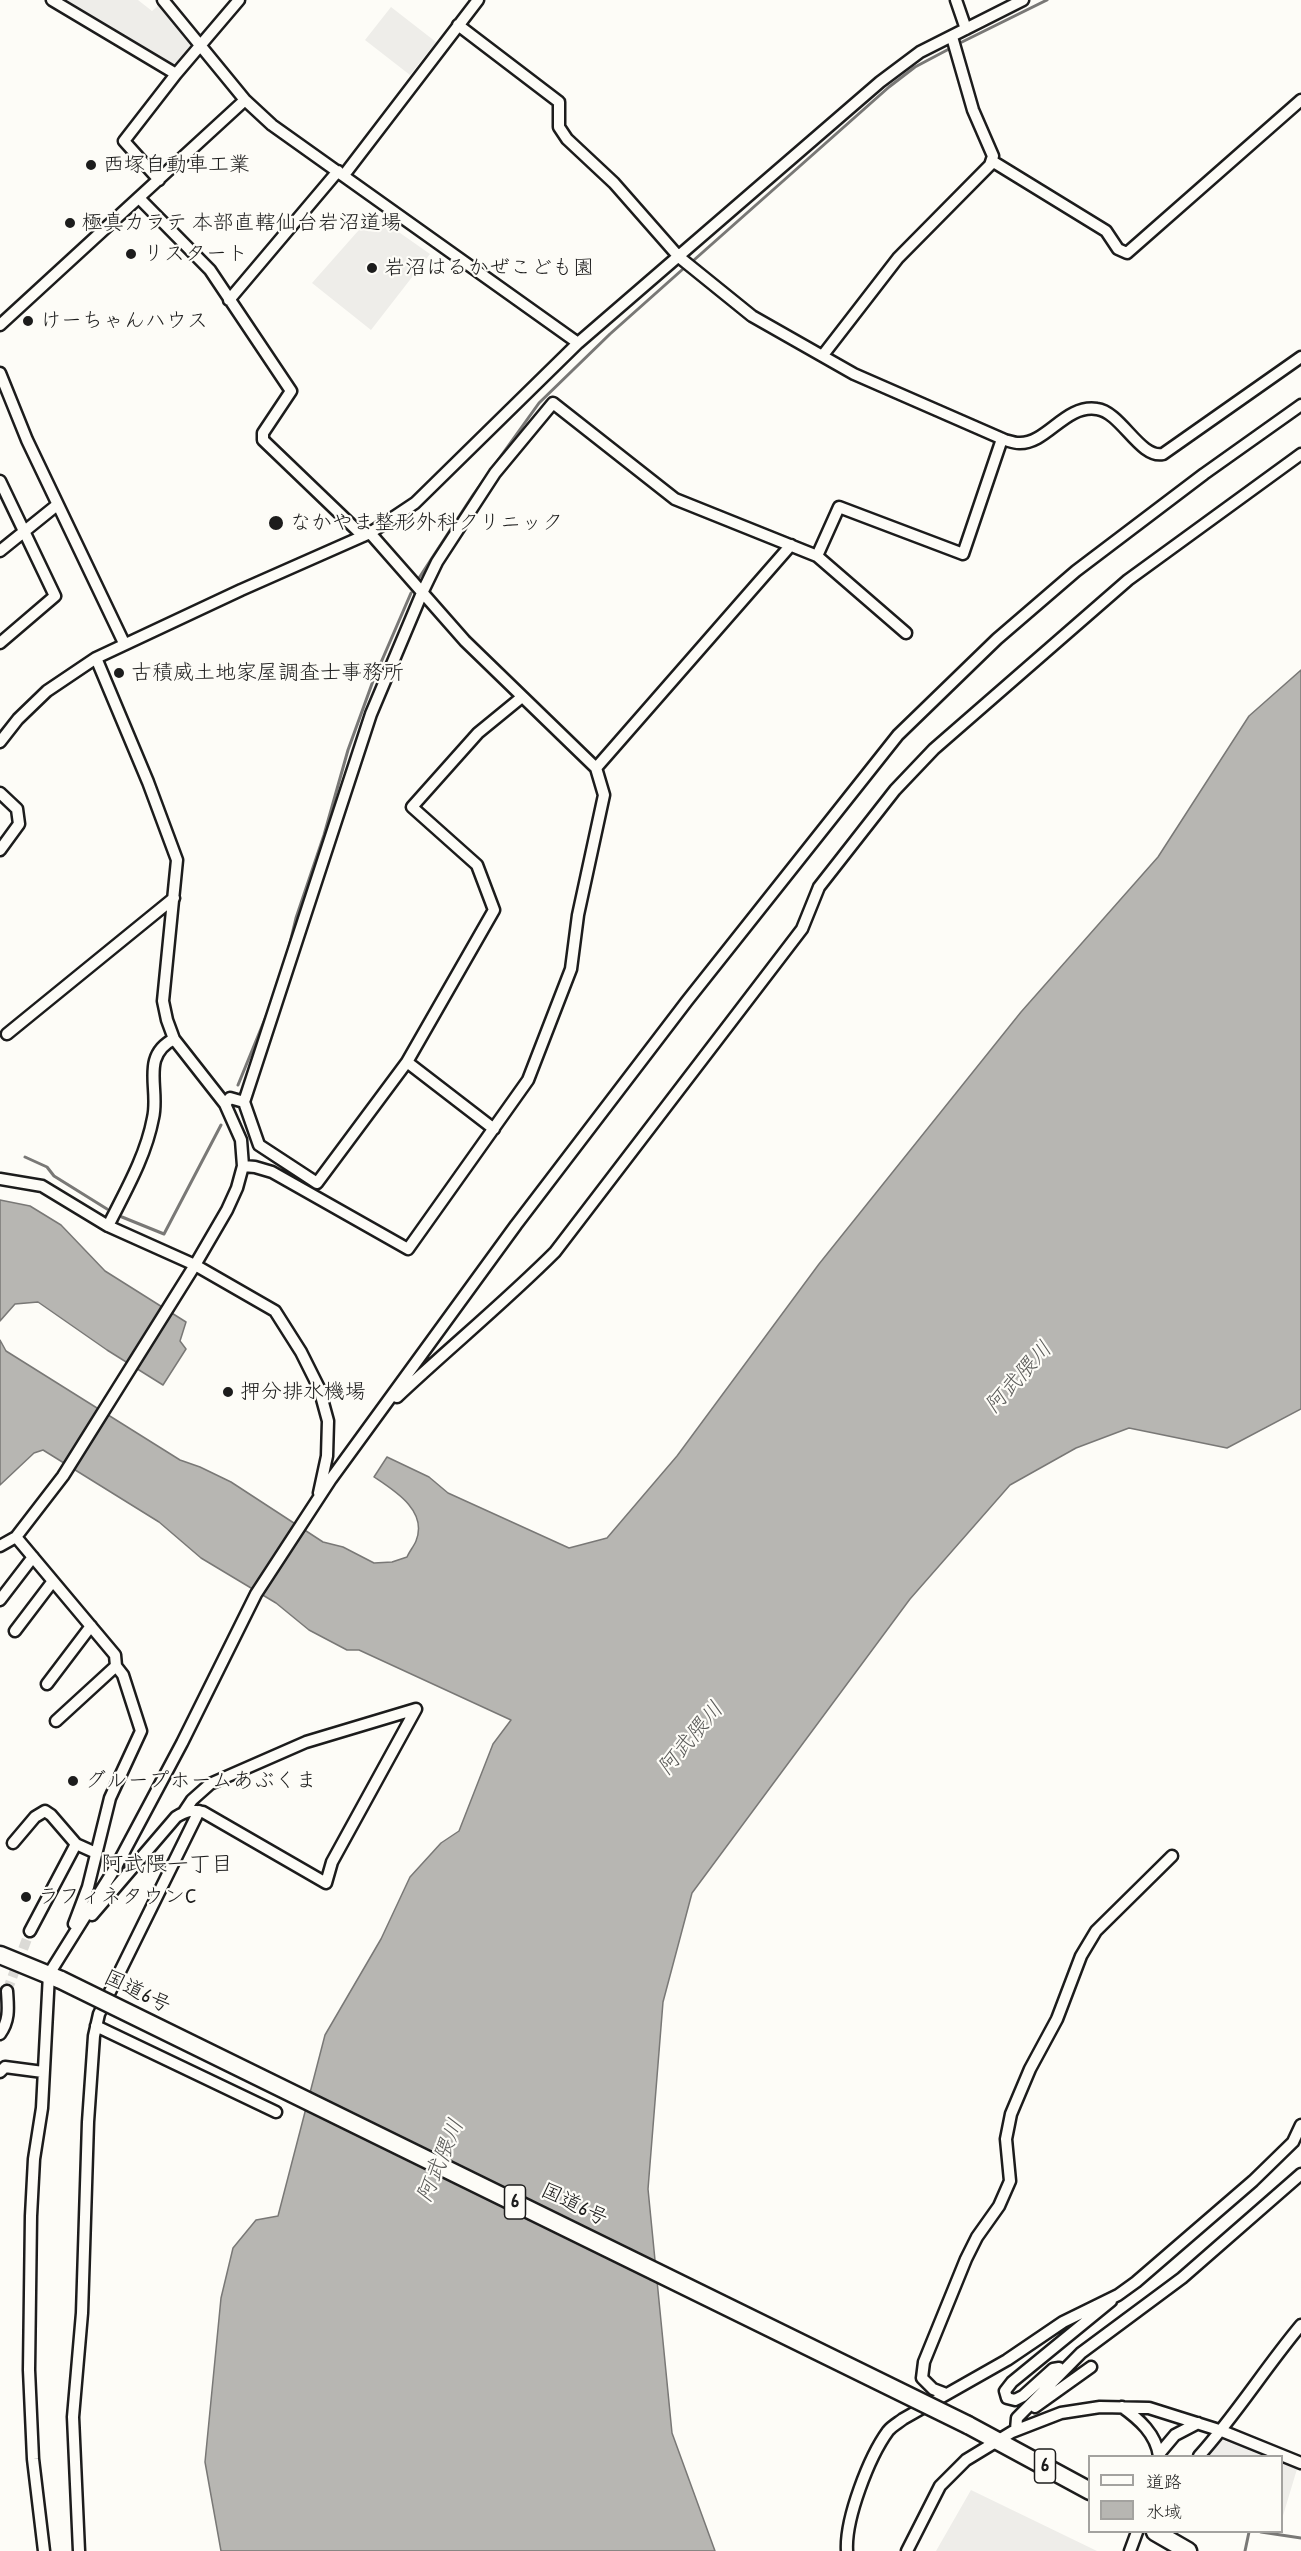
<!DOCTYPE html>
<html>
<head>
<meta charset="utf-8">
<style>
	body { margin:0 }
	#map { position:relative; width:1301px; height:2551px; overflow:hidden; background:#fdfcf7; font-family:"Patrick Hand","Klee One",sans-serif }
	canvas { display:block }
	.legend { position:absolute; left:1088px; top:2455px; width:195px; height:78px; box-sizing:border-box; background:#fdfcf7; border:2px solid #a3a29f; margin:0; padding:8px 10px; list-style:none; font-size:18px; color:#1c1c1c }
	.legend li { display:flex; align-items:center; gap:12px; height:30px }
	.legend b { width:30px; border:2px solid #a3a29f }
</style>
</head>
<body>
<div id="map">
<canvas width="1301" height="2551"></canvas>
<ul class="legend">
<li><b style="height:8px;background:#fdfcf7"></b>道路</li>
<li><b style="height:16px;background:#b7b6b2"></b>水域</li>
</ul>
</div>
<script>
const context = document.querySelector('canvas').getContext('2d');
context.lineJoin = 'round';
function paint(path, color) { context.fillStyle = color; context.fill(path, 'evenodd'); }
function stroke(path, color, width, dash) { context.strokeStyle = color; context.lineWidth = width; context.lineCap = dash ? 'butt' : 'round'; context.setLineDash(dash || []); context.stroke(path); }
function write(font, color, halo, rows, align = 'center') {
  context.font = font + ' "Patrick Hand","Klee One",sans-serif'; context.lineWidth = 4.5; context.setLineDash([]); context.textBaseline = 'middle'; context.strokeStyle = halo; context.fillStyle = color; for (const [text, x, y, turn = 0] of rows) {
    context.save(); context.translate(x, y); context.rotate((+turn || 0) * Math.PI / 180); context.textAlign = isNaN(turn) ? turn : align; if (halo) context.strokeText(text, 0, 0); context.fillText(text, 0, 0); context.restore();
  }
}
paint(new Path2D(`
	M61,0H138L152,11L159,5L193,47L177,67Z
	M391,7L436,42L410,75L365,40Z
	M373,214L430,254L371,330L312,283Z
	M1220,2439L1264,2456H1206Z
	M1282,2463L1297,2469L1282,2519Z
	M971,2490L1097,2551H936Z`), '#eeede9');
const water = new Path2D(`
	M1301,670V1409L1227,1448L1129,1428L1076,1448L1010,1485L910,1599L692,1893L663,2002L648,2189L672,2433L715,2551H221L205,2462L221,2298L233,2248L256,2220L278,2216L325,2035L381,1939L410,1877L441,1843L459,1831L493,1744L511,1720L359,1650H347L309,1630L276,1603L201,1558L159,1522L43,1450L34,1453L0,1485V1340L6,1351L180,1460L200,1467L231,1482L323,1542L343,1547L374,1563L392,1562L407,1557C409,1552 414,1546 416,1541C428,1511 395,1491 374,1477L387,1457L429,1477L448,1493L569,1548L607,1538L677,1456L819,1264L1021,1012L1158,857L1249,716Z
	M0,1200L30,1206L61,1225L105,1271L186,1322L180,1341L186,1349L163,1385L107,1350L38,1302L15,1304L0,1321Z`);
paint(water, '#b7b6b2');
stroke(water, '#797876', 1.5);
stroke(new Path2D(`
	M962,42L1047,0
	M694,260L889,87L915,67L949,49
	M419,578L473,495L539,403L610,334L683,269
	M288,951L296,918L324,835L348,750L373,681L411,593
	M238,1085L267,1014
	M25,1157L47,1167L54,1176L107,1209
	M122,1217L164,1234L221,1125
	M1261,2532L1301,2538
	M1245,2551L1249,2532`), '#797876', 3);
stroke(new Path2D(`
	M7,1991L30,1931`), '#dbdad6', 10, [10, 5]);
const minor = new Path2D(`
	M52,0L176,74
	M163,0L245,100L272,125L578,343
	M956,0L966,29
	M458,25L559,102V127L567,139L614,183L679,257L752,316L854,374L1005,440C1009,441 1014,443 1019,443C1047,444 1065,404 1097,409C1121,412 1140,459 1163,454L1301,357
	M992,161L1106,231L1118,249L1127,253L1301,100
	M344,175L478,0
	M159,180L124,141L176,74L239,0
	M139,198L210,270L291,391L263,433V440L363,536
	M229,300L338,171
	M0,325L245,100
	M823,355L898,258L990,165L993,156L973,110L952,37
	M0,373L27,440L124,643
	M0,481L55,596L0,643
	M0,551L57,505
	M817,556L839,507L963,554L1002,439
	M0,742L18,719L47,691L96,658L241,590L370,533L415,503L578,343L880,82L920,52L1023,0
	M596,768L791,545
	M0,793L17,809L19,824L0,850
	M7,1034L174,898
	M407,1062L494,1129
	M244,1102L259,1145L317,1183L407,1062L494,910L477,865L412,807L478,733L522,697
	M225,1104L230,1098L244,1102L371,714L422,593L437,562L495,473L553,403L675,499L817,556L906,633
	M243,1166L255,1167L272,1172L408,1249L528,1080L571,969L578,915L604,795L596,768L465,641L370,533
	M0,1179L42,1186L108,1226L195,1265L275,1311L301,1352L319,1388L328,1421L327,1456L319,1493
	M108,1226C125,1192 146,1156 153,1118C160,1089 140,1056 174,1039
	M397,1397C449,1348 504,1303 555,1252L802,929L819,887L895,790L934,749L1128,580L1301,454
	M16,1537L115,1655L116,1666L123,1675L141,1731L110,1798L88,1887L74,1924
	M0,1546L16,1537L63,1476L195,1265L227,1210L237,1188L243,1166L241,1140L225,1104L174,1039L167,1020L163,1001L177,860L148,782L96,658
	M0,1600L33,1557
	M15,1631L53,1581
	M47,1684L91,1626
	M56,1721L116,1666
	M13,1843L35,1817L45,1811L51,1815L76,1844
	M92,1915L176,1817C186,1811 192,1809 203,1812L326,1883L332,1862L416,1709L306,1742L210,1784L192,1800L184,1812
	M30,1931L76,1844L96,1853
	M96,2026L276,2112
	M0,2034C10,2020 8,2007 7,1991
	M0,2072L5,2067L43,2072
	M1061,2372L1059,2368L1053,2369L1023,2396L1015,2400L1007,2398L1005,2391L1012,2382L1111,2301
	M946,2394L933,2389L922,2378L924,2362L966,2259L977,2237L999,2206L1010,2181L1006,2139L1011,2114L1030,2069L1057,2019L1081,1956L1096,1931L1172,1856
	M1035,2407L1091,2367
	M1122,2407C1139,2419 1156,2434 1159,2456
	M1016,2430L1017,2418L1081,2353L1182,2278L1301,2174
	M1159,2454L1175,2435L1198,2423
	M1199,2456C1236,2415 1265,2368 1301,2325
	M44,2551L33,2459L29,2370L31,2216L34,2159L42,2108L49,1974L117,1865L182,1743L256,1594L331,1479L516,1225L687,1001L898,735L997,639L1076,571L1204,474L1301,405
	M79,2551L73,2417L82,2313L88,2122L94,2036L99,2014L199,1811
	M847,2551C845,2519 869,2457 888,2431C892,2426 898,2423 903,2419L1007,2360L1063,2322L1118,2295L1136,2282L1253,2181L1293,2142L1301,2125
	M907,2551L940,2486L966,2460L1012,2432L1061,2413L1100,2407L1149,2408L1222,2431L1301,2463
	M1130,2551L1137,2532`);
const highway = new Path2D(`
	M0,1955L61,1980
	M968,2425L1090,2491
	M1155,2532L1188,2551`);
stroke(minor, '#1c1c1c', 15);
stroke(highway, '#1c1c1c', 21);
stroke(minor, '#fdfcf7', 10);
stroke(highway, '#fdfcf7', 16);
const highwayBridge = new Path2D(`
	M61,1980L968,2425`);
stroke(highwayBridge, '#1c1c1c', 21, []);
stroke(highwayBridge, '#fdfcf7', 16);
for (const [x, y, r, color] of [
	[91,165,6,"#1c1c1c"],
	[70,223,6,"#1c1c1c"],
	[131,254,6,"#1c1c1c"],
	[372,268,6,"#1c1c1c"],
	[28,321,6,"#1c1c1c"],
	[276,523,8,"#1c1c1c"],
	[119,673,6,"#1c1c1c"],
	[228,1392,6,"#1c1c1c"],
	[73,1781,6,"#1c1c1c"],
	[26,1897,6,"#1c1c1c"]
]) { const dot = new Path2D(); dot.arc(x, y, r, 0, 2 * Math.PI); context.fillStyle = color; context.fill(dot); stroke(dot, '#fdfcf7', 2); }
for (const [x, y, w] of [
	[515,2202,21],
	[1045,2466,21]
]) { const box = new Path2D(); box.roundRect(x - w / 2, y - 17, w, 34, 4.5); context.fillStyle = '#fdfcf7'; context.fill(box); stroke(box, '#1c1c1c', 1.5); }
write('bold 20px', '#1c1c1c', null, [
	["6",515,2202],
	["6",1045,2466]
]);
write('21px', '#1c1c1c', '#fdfcf7', [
	["西塚自動車工業",103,165],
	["極真カラテ 本部直轄仙台岩沼道場",82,223],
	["リスタート",143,254],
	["岩沼はるかぜこども園",384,268],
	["けーちゃんハウス",40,321],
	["なかやま整形外科クリニック",290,523],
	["古積威土地家屋調査士事務所",131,673],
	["押分排水機場",240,1392],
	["グループホームあぶくま",85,1781],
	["ラフィネタウンC",38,1897]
], 'left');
write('21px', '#1c1c1c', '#fdfcf7', [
	["国道6号",137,1992,26],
	["国道6号",574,2205,26]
]);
write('italic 22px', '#5a5a58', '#fdfcf7', [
	["阿武隈川",1019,1378,-48],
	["阿武隈川",691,1739,-50],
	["阿武隈川",441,2161,-67]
]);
write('22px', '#1c1c1c', '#fdfcf7', [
	["阿武隈一丁目",167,1865]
]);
</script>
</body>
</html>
